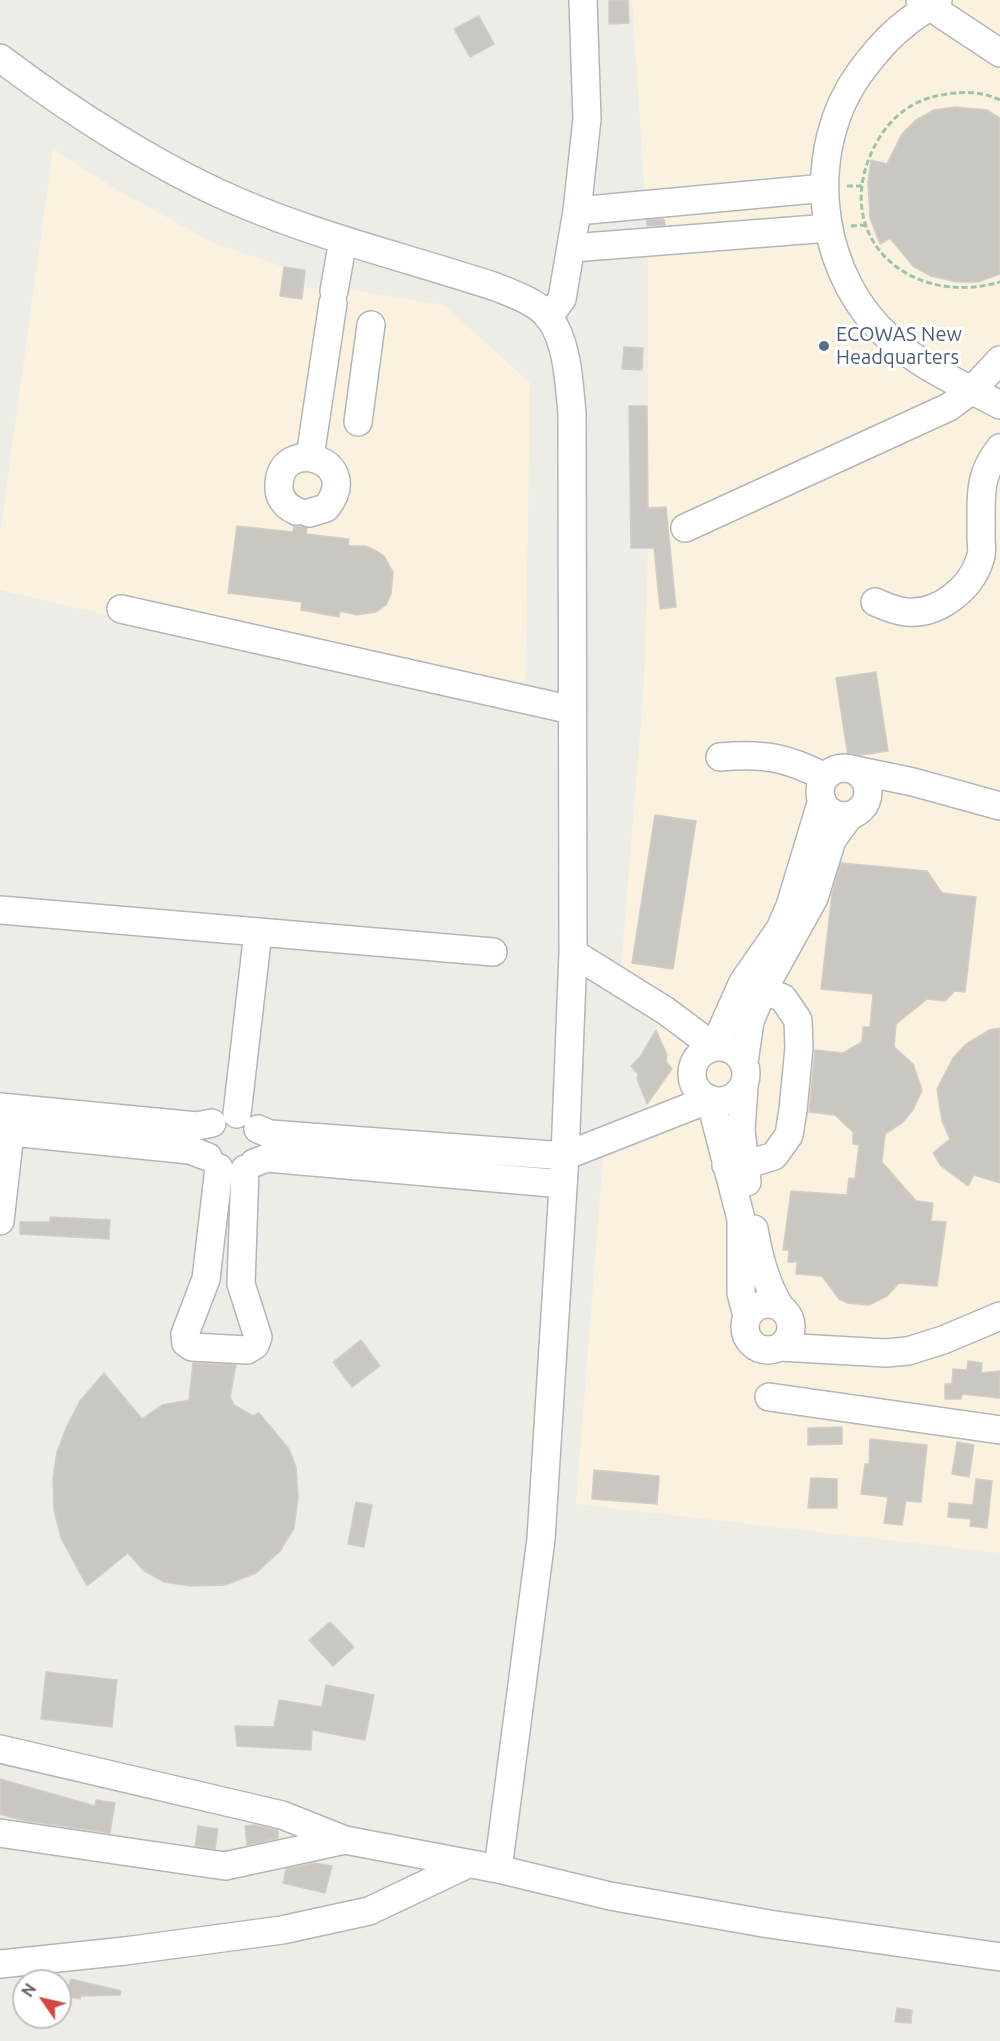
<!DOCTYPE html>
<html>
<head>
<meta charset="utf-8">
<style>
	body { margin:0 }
	#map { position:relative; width:1000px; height:2041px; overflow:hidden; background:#eeece6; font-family:Ubuntu,sans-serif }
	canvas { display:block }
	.north { position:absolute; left:12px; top:1969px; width:60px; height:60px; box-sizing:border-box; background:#fff; border:2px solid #bfc0c1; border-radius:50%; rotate:304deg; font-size:16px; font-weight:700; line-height:24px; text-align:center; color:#5e6165 }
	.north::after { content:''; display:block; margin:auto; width:21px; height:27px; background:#d64744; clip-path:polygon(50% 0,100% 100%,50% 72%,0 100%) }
</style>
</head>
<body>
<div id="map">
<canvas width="1000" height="2041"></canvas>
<div class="north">N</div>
</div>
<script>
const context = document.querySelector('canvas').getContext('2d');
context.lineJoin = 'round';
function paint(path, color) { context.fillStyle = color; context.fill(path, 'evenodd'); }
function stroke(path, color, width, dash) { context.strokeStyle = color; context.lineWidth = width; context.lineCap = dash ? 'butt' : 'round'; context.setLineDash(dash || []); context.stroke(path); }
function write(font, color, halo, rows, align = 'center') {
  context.font = font + ' Ubuntu,sans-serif'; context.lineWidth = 6; context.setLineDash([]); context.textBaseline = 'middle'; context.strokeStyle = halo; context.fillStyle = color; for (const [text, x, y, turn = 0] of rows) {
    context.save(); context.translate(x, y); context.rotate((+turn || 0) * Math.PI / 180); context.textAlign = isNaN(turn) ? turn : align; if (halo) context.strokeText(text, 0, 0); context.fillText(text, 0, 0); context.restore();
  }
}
paint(new Path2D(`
	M632,0H1000V1553L576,1504L603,1158L658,1137L637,1079V1073L631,1066L640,1057L671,1001L621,968L644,684L648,548V242Z
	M53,149L122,193L216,244L284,267L305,270L303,287L347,292L348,289L444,305L530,383L525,712L0,590V534Z`), '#faf2df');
const building = new Path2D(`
	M609,0H628L629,23L609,24Z
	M479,16L494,44L470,57L454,29Z
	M955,107L987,110L1000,118V274L978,282H956L931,276L913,266L890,238L880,244L870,218L868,182L871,160L887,164L902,134L916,120L934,110Z
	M664,219L665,225L647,226V220Z
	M284,267L305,270L302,299L280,296Z
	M624,347L643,348L642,370L622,369Z
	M629,406H647L648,508L666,507L676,607L660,609L654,548H631Z
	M237,526L293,532L294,526H300L307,528L306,534L349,539L348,546H365L375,550L384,556L393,572L391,594L386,605L376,612L357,615L340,611L339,617L301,610L302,602L228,593Z
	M876,672L888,751L848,757L836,678Z
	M655,815L696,821L673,969L632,963Z
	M841,863L927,871L942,893L976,897L965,992L955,991L945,1001L927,999L896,1024L894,1047L913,1064L922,1090L913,1110L902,1123L885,1134L882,1162L916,1201L933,1203L931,1221L946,1222L937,1286L899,1283L887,1296L869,1305L848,1303L839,1299L822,1276L796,1274L797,1262H788L789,1250H783L791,1191L847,1195L849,1178L855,1179L859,1145L853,1144V1132L835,1115L809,1112L815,1050L843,1053L862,1042L863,1027H870L873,994L821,989L832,894Z
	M1000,1028V1183L974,1175L968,1186L941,1166L933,1153L950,1139L942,1121L937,1089L953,1058L965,1045L989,1030Z
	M656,1030L667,1055L666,1061L672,1069L647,1104L637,1079L638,1074L631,1066L640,1057Z
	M50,1217L110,1220L109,1239L20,1234V1222H50Z
	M361,1340L380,1366L352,1387L333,1362Z
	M968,1361L982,1363L981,1373L1000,1371V1398L962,1394L961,1399H945V1384H952L953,1369L967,1370Z
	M193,1363L236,1365L230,1397L234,1405L253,1416L259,1413L289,1449L296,1467L298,1498L294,1528L280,1551L256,1573L225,1585L191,1586L164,1582L143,1570L128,1553L87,1586L61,1538L54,1510L53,1478L57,1452L67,1426L80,1401L104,1373L142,1419L162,1405L189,1400Z
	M842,1427V1444L808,1445V1428Z
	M870,1439L927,1445L921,1502L906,1501L902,1525L884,1523L888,1497L861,1494L865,1464H869Z
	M957,1442L974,1445L969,1477L952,1474Z
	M594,1470L659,1476L657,1504L592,1499Z
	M811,1478L837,1479V1508H808Z
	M976,1479L992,1481L987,1528L970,1526L971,1519L948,1517L949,1503L973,1505Z
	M356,1502L372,1505L364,1547L348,1544Z
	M330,1622L354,1647L333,1666L309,1640Z
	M46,1672L117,1680L112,1727L41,1719Z
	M326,1685L374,1695L365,1740L312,1730L311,1750L237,1746L235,1726L274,1727L279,1700L322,1707Z
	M0,1779L95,1806L96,1800L115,1803L110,1833L21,1820L0,1814Z
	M254,1825L278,1830V1838L247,1845L245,1826Z
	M198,1826L218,1829L215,1849L195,1846Z
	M315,1863L332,1866L325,1893L283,1883L286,1869Z
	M71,1979L121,1991L120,1995L81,1996L80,1999L66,1996Z
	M897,2008L912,2010L911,2023L895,2022Z`);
paint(building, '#cac7c3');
stroke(building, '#d2cdc5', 1.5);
const minor = new Path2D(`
	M920,0L1000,53
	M938,0C928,9 915,15 905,24C888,37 872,56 859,74C806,148 816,261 878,327C912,363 957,382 1000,405
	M0,58C70,111 160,169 241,203C323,238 411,259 496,287C513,294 537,302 549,317C568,343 569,383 572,413L573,953L565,1156L541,1539L498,1869
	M577,211L825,188
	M572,248L829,228
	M334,291L343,240
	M548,317L562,299L577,211L587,119L583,0
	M358,422L371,325
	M310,457L333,303
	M296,511C285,506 278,497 279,485C280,435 365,460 326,508L309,513
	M685,528L949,407L972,390L1000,360
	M875,602C884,606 896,611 906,612C938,615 971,589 980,559C983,553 981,543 981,536C982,501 976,478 1000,448
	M121,609L572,710
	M720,757C763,753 786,757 825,777
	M820 792a24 24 0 1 1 48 0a24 24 0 1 1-48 0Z
	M855,770L913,782L1000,806
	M0,910L493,952
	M573,953L666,1011L714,1047L743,982L780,929L790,906L822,800
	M692 1074a27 27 0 1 1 54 0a27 27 0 1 1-54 0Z
	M744,1062L750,1021L763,990L814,898L832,840L850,815
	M744,1086L741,1130L747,1182
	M0,1107L197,1126L212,1123
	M237,1114L258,932
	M258,1129L270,1134L565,1156L710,1099L741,1219V1293L747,1316
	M0,1131L190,1150L208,1157
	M254,1163L267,1158L563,1184
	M726,1165H745L774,1156L789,1135L793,1110L799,1048L798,1020L783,998L747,984
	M219,1168L206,1279L185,1334L186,1343L192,1347L247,1350L255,1345L258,1337L241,1284L245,1169
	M0,1221L12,1115
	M754,1229C759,1257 765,1282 780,1307
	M745 1327a23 23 0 1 1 46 0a23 23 0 1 1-46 0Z
	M780,1347L886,1353L908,1351L943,1340L1000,1316
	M769,1397L1000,1430
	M0,1749L282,1815L345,1840
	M0,1833L225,1866L345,1840L498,1869L610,1896L769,1924L1000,1957
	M0,1964L125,1951L282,1930L369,1911L468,1864`);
stroke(minor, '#b3b6b9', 30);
stroke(new Path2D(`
	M1000,100C981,91 962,91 942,95C914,99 892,116 878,140C825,232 906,309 1000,282
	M847,186H862
	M851,226L865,225`), '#9fc3a8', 3, [6, 3]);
stroke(minor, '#fff', 27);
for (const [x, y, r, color] of [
	[824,346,6,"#5c6f8a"]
]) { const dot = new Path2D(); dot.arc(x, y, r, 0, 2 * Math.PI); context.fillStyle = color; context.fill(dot); stroke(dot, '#fff', 2); }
write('20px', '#4e5e75', '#fff', [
	["ECOWAS New",836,334],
	["Headquarters",836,357]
], 'left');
</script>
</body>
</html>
